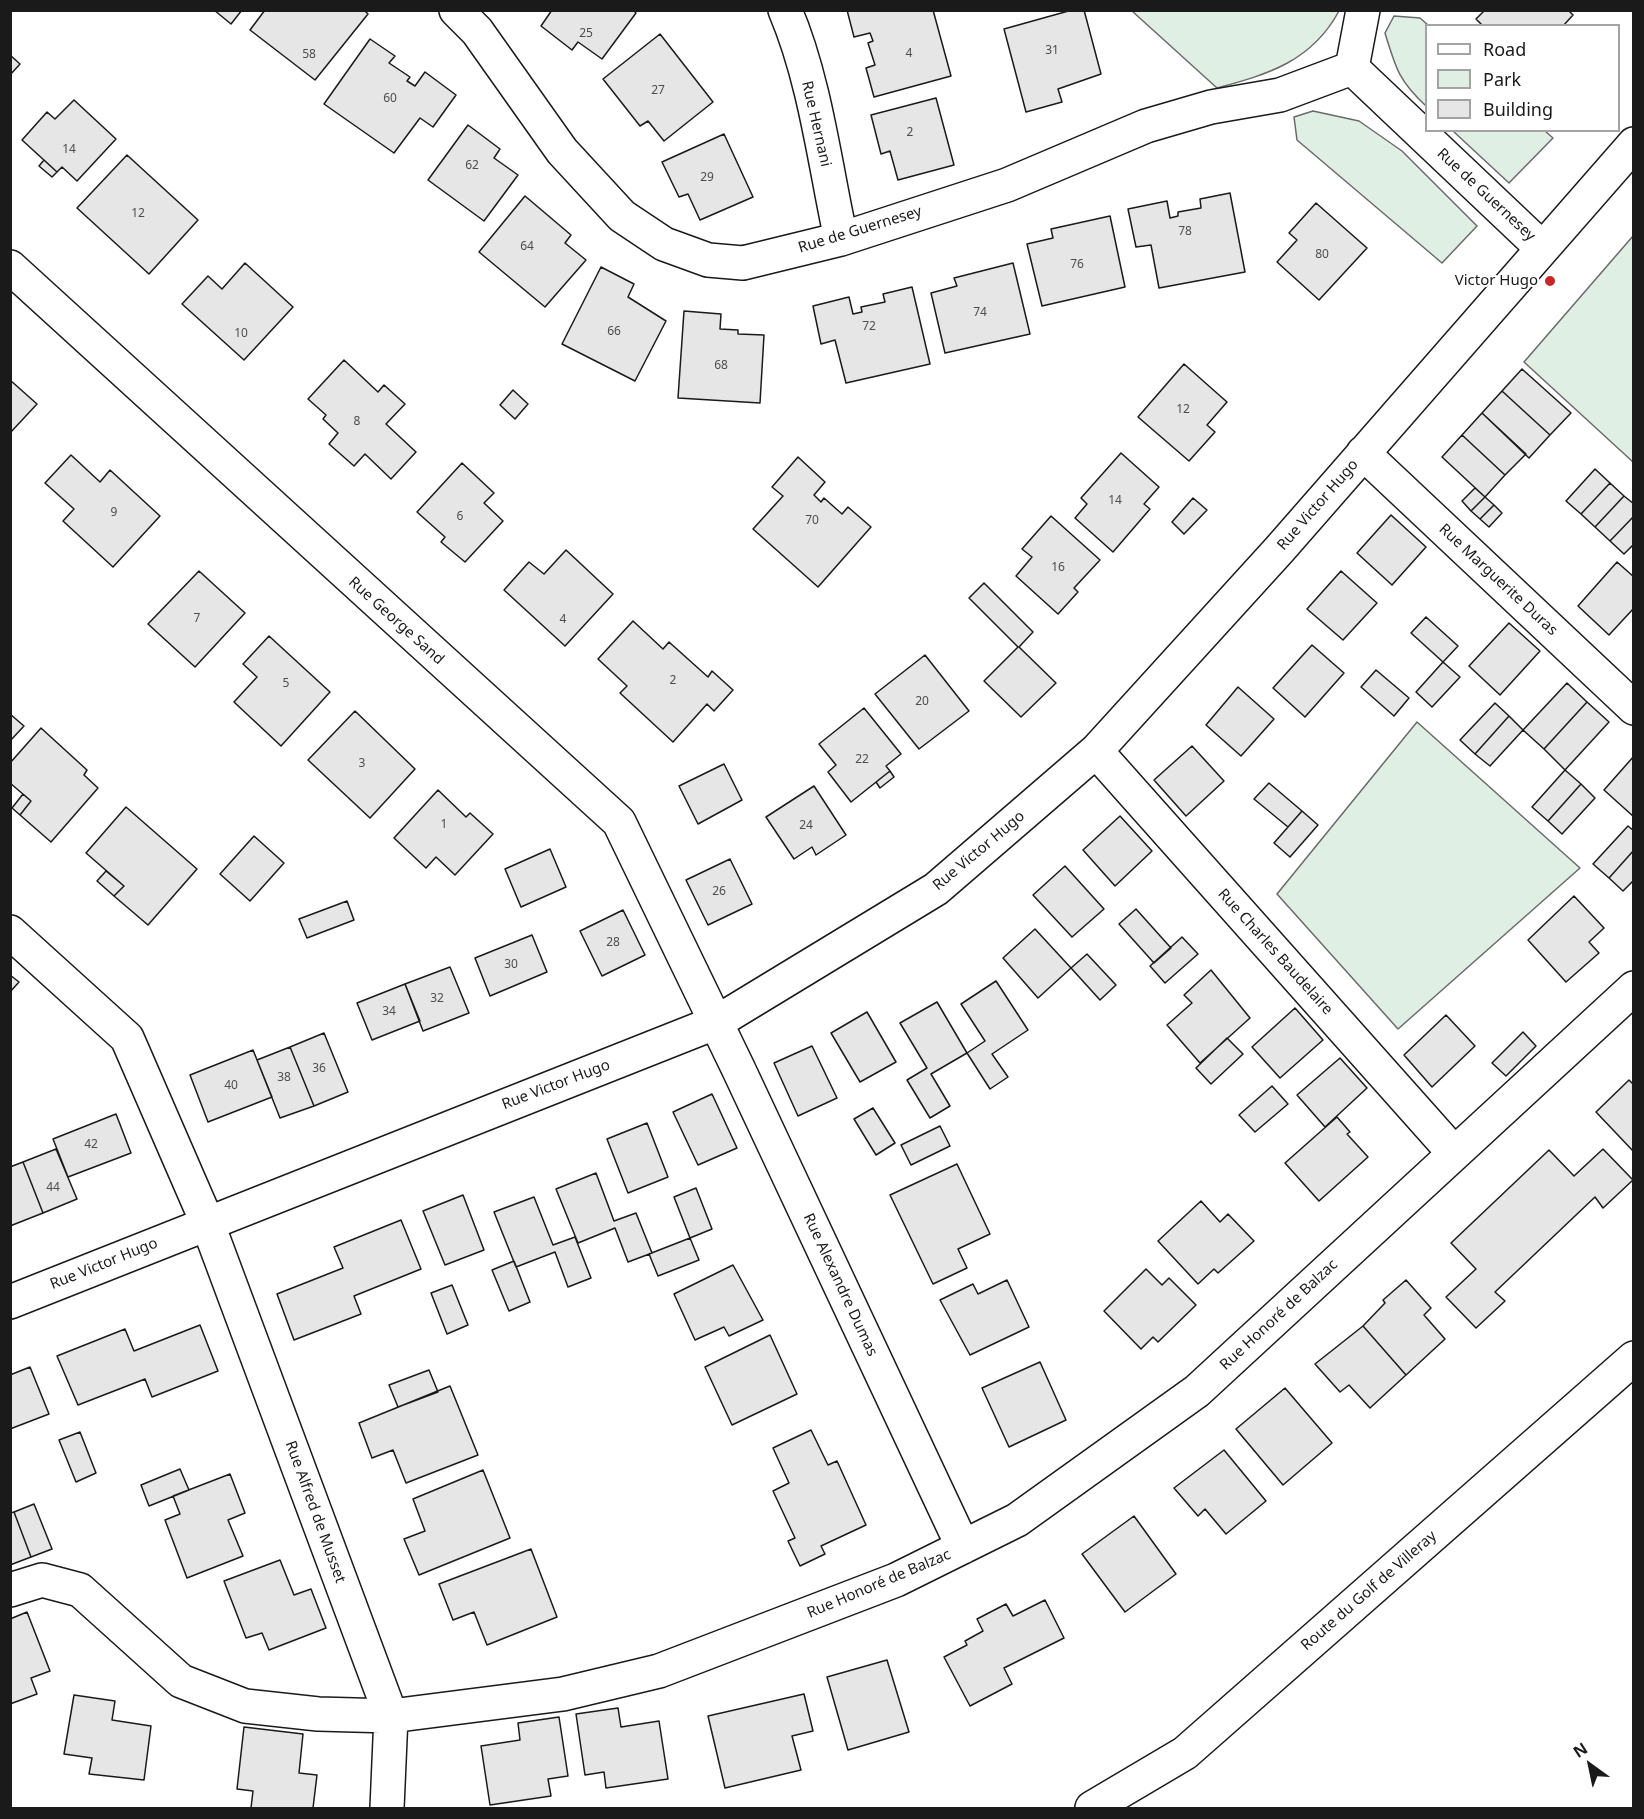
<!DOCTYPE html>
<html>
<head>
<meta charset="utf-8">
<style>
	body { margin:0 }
	#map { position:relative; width:1644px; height:1819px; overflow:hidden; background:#fff; font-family:"Noto Sans",sans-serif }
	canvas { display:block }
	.frame { position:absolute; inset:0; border:12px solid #1a1a1a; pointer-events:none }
	.legend { position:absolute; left:1425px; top:24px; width:195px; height:108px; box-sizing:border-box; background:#fff; border:2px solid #a3a3a3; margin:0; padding:8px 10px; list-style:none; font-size:18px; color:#1a1a1a }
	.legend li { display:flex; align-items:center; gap:12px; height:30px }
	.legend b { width:30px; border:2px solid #a3a3a3 }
	.north { position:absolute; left:1560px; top:1735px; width:60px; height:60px; -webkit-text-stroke:4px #fff; paint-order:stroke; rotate:327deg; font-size:16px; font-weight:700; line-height:24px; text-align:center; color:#1a1a1a }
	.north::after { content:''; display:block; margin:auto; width:21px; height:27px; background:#1a1a1a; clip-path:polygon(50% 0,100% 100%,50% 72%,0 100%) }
</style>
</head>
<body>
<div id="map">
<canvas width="1644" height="1819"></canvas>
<div class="frame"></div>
<ul class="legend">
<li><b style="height:8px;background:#fff"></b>Road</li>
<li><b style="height:16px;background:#e0efe3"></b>Park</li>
<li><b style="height:16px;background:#e6e6e6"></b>Building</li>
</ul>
<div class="north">N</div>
</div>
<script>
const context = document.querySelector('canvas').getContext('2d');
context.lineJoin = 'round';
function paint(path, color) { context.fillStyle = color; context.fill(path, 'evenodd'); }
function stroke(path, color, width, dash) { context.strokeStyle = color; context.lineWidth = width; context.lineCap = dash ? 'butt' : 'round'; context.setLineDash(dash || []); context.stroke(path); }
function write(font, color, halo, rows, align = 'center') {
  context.font = font + ' "Noto Sans",sans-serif'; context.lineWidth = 4.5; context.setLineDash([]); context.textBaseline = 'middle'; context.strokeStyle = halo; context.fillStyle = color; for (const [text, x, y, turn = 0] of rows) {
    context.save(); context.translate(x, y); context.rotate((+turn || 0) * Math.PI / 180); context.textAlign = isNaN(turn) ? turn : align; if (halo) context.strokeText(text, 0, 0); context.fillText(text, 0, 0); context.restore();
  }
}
const green = new Path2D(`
	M1132,11H1339C1312,61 1269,74 1217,88Z
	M1394,16L1420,18L1428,25L1426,106C1399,81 1396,69 1385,33Z
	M1313,111L1359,121L1402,151L1477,226L1442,263L1297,140L1294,117Z
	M1453,131H1545L1553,138L1509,183Z
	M1633,236V462L1524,362Z
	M1417,722L1580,868L1398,1029L1277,894Z`);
paint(green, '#e0efe3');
stroke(green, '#6a6a6a', 1.5);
const building = new Path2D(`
	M214,10H242L231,24Z
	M265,10H364L368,14L315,80L250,30Z
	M552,10H633L636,13L602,59L578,42L572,50L541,26Z
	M847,10H933L951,76L874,97L866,68L875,65L868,43L873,41L870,33L854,37Z
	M1072,10H1084L1101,74L1058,89L1062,102L1026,112L1004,29Z
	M1485,10H1568L1573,15L1563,26H1483L1476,19Z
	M660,34L713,102L664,141L648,121L640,126L603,79Z
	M370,39L395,56L389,63L410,77L407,81L415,86L425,72L456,95L433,127L420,118L394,153L324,104Z
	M10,55L20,64L10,75Z
	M936,98L954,165L898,180L890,151L881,154L871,115Z
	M74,100L116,139L77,181L62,167L57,172L22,140L47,112L55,119Z
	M468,125L500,149L494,158L518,175L484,221L428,180Z
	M724,134L753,197L700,220L688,194L679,197L662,162Z
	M127,155L198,220L149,274L77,208Z
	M44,160L57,172L52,177L39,166Z
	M1230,193L1245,272L1159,288L1151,245L1136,247L1128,209L1167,201L1170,218L1178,216V212L1201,208L1200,199Z
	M525,196L571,235L565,243L586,260L545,307L479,252Z
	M1316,203L1367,248L1319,300L1277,262L1297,240L1289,233Z
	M1110,216L1125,287L1042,306L1027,244L1053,238L1051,229Z
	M245,263L293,307L244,360L182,304L208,276L222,289Z
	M1013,263L1030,334L945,353L931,293L957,286L954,278Z
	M601,267L634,284L628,297L666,321L635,381L562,344Z
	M912,287L930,364L846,383L835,340L821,344L813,306L849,297L853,314L862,312L861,307L885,302L883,294Z
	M684,311L721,314L720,329L738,330V334L764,335L760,403L678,398Z
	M344,360L378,392L384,385L405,404L386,424L416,452L391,479L365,454L354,466L329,444L338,433L323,419L326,415L308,399Z
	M1184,364L1227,402L1207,425L1215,432L1189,461L1138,417Z
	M1522,369L1571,413L1550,435L1502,391Z
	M10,380L37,404L10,433Z
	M513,390L528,404L515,419L500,405Z
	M1502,391L1550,435L1529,458L1482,413Z
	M1482,413L1526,454L1505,475L1462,435Z
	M1462,435L1505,475L1485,497L1442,457Z
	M1121,453L1159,487L1144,504L1150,509L1113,552L1075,518L1087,504L1081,498Z
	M71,455L100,482L110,470L160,516L113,567L63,521L74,509L45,483Z
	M798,457L825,482L814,495L821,502L824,498L842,514L848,507L871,527L818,587L753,529L783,496L772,487Z
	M462,463L494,493L484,503L503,521L465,562L441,542L445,537L417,512Z
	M1595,469L1610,483L1581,514L1566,501Z
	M1610,483L1624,496L1595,527L1581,514Z
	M1475,488L1485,497L1471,511L1462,501Z
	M1624,496L1634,504V516L1610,541L1595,527Z
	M1485,497L1494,505L1480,519L1471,511Z
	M1193,498L1207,510L1184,534L1172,522Z
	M1494,505L1502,513L1489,527L1480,519Z
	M1391,515L1426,547L1392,585L1357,553Z
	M1051,516L1100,560L1074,588L1078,592L1058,614L1016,576L1032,557L1022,549Z
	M1634,516V544L1624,554L1610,541Z
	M566,550L613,594L565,646L504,590L529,562L544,574Z
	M1617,562L1634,577V608L1609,635L1578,606Z
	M199,571L245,613L195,667L148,624Z
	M1341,571L1377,603L1343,640L1307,609Z
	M984,583L1033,632L1019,647L1056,683L1021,717L984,681L1018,647L969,598Z
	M1426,617L1458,646L1443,662L1411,633Z
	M633,621L663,649L669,642L708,677L712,671L733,690L714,711L707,704L673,742L620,693L627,686L598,659Z
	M1509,623L1540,651L1500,695L1469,666Z
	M269,636L330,692L281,746L234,702L257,677L243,664Z
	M1312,645L1344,673L1305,717L1273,688Z
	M925,655L969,711L919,749L875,694Z
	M1443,662L1460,677L1432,707L1416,692Z
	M1376,670L1409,698L1394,716L1361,687Z
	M1567,683L1587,702L1544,749L1523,730Z
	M1238,687L1274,719L1241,756L1206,725Z
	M1587,702L1609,722L1565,770L1544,749Z
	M1495,703L1509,716L1475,754L1460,740Z
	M864,708L901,754L886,766L890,771L851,802L828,772L836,765L819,744Z
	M355,711L415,769L370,818L308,760Z
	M10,714L24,726L10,741Z
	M1509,716L1523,730L1490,766L1475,754Z
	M41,728L87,770L84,775L98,788L51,842L20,815L31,801L10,783V763Z
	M1192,746L1224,781L1186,816L1154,780Z
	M1634,756V817L1604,790Z
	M724,764L742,800L698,824L679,786Z
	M1565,770L1581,784L1548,821L1532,807Z
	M890,771L894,777L880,788L876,782Z
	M1269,783L1302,811L1288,827L1254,799Z
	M1581,784L1595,798L1562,834L1548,821Z
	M814,786L846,835L816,855L812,847L794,859L766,817Z
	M438,790L466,817L470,813L493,834L455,875L436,857L426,868L394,838Z
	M23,794L31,801L20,815L12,808Z
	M126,807L197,869L148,925L114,896L124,886L86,853Z
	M1302,811L1318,825L1290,857L1274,843Z
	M1120,816L1152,851L1115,886L1083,850Z
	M1628,826L1634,831V850L1609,878L1593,864Z
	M254,836L284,863L250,901L220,874Z
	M550,849L566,887L521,907L505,869Z
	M1634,850V880L1623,891L1609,878Z
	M730,859L752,904L708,925L686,880Z
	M1065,866L1104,909L1072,937L1033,895Z
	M106,871L124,886L114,896L97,881Z
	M1574,896L1604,928L1589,942L1599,953L1566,982L1528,940Z
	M347,901L354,920L307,938L299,919Z
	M1136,909L1171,948L1154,963L1119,924Z
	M623,910L645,955L602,976L580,931Z
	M1035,929L1071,968L1038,998L1003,958Z
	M532,935L547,972L490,996L475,958Z
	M1182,937L1198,954L1165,983L1150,966Z
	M1087,954L1116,985L1100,1000L1071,968Z
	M450,967L469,1013L423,1031L405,984Z
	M1211,970L1250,1018L1200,1063L1167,1025L1192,1003L1184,995Z
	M10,975L19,982L10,992Z
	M996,981L1028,1030L992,1054L1008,1077L990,1089L967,1053L985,1041L961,1004Z
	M405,984L420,1021L372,1040L357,1003Z
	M937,1002L967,1053L931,1074L950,1106L930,1118L907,1080L927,1068L900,1023Z
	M1295,1008L1323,1040L1280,1078L1252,1047Z
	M867,1012L896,1062L860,1082L831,1033Z
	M1446,1015L1475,1046L1432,1087L1404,1055Z
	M1523,1032L1536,1046L1506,1076L1492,1063Z
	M324,1033L348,1092L314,1106L290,1047Z
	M1227,1038L1243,1054L1211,1084L1196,1068Z
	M812,1046L837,1098L798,1116L774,1063Z
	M290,1047L314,1106L280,1118L257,1060Z
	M253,1050L272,1097L208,1122L190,1075Z
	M1340,1058L1367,1088L1325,1127L1297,1095Z
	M1629,1080L1634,1085V1152L1596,1112Z
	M1272,1086L1288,1104L1255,1132L1239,1115Z
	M712,1094L737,1148L698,1165L673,1112Z
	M873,1108L895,1143L876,1155L854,1119Z
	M116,1114L131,1153L68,1177L53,1139Z
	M1337,1117L1350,1132L1347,1134L1368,1157L1319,1201L1285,1163Z
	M647,1123L668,1177L628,1193L607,1139Z
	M940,1126L950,1146L911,1165L901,1145Z
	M56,1149L77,1199L43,1213L23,1162Z
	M1603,1149L1633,1180L1603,1208L1595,1197L1495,1292L1505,1301L1476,1328L1446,1297L1476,1269L1451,1243L1549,1150L1574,1176Z
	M23,1162L43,1213L10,1226V1167Z
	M957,1164L990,1234L958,1249L967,1268L933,1284L890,1195Z
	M596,1173L614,1221L636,1213L652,1253L628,1262L615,1228L578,1243L556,1189Z
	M696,1188L712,1229L690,1238L674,1197Z
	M463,1195L484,1250L445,1265L423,1211Z
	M534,1197L553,1245L575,1237L591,1278L568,1287L555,1252L516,1267L494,1212Z
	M1201,1201L1220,1222L1228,1214L1254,1241L1218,1273L1214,1269L1198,1284L1158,1241Z
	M401,1220L421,1269L354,1296L361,1314L294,1340L277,1294L343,1268L334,1247Z
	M690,1238L699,1260L658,1276L649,1254Z
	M514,1261L530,1302L509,1311L492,1270Z
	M733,1265L763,1320L729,1336L724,1327L695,1340L674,1294Z
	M1146,1269L1162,1285L1169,1278L1196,1305L1158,1342L1153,1337L1141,1349L1104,1311Z
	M1007,1280L1029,1327L970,1355L940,1300L973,1284L978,1294Z
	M1406,1280L1431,1308L1424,1315L1445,1339L1406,1375L1363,1326L1385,1303L1383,1300Z
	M452,1285L468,1325L447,1334L431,1293Z
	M200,1325L218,1371L152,1397L145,1379L78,1405L57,1356L125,1329L134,1351Z
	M1363,1326L1406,1375L1370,1408L1349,1385L1340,1392L1315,1364Z
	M770,1335L797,1394L732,1425L705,1367Z
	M1040,1362L1066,1420L1009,1447L982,1388Z
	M30,1367L49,1414L10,1429V1375Z
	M429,1370L438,1392L398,1407L389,1385Z
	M450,1386L478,1455L406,1483L393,1450L372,1458L359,1423Z
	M1285,1388L1332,1443L1283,1485L1236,1429Z
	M811,1430L828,1465L837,1461L866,1525L821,1546L825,1554L800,1566L788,1541L795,1538L773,1491L789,1483L773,1448Z
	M80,1432L96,1473L76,1482L59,1440Z
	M1224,1450L1266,1501L1226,1534L1205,1509L1198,1516L1174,1488Z
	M180,1469L189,1490L149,1506L141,1485Z
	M483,1470L510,1538L419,1575L404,1539L425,1531L413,1499Z
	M230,1474L245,1513L228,1520L243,1556L187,1578L165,1520L180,1514L173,1496Z
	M34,1504L52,1549L31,1557L14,1512Z
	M14,1512L31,1557L10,1565V1513Z
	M1134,1516L1176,1574L1125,1612L1082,1554Z
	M531,1549L557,1617L487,1645L474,1612L453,1620L439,1584Z
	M280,1560L294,1595L311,1589L326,1628L269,1650L262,1633L246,1638L224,1581Z
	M1045,1600L1064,1638L1004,1668L1012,1684L970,1706L944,1657L967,1645L965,1641L983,1631L977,1619L1006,1604L1013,1616Z
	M27,1612L50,1671L31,1678L37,1694L10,1704V1619Z
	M887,1660L909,1732L848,1750L827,1677Z
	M804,1694L813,1731L792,1736L801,1770L725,1788L708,1716Z
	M74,1695L115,1701L112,1720L151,1726L144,1780L89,1774L92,1758L64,1754Z
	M618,1708L621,1727L659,1721L668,1779L606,1788L604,1772L585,1775L576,1714Z
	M559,1717L568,1776L548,1779L551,1796L490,1805L481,1746L520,1740L518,1723Z
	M244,1727L303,1734L299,1773L317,1775L313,1808H251L253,1791L237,1789Z`);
paint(building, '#e6e6e6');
stroke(building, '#1a1a1a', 1.5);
const minor = new Path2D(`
	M456,10L477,31L562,151L622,216L664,244L708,260L743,263L841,239L1007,185L1146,126L1211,107L1280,95L1352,68
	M785,10C815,80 825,165 841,239
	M1352,68L1542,248
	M1352,68L1363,10
	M10,267L619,822L738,1068L963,1547
	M1363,453L1634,708
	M1096,751L1454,1153
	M10,932L127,1038L207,1222L391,1716L387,1808
	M10,1302L717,1022L936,889L1096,751L1279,550L1634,144
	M10,1590L42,1580L80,1590L181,1681L245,1706L318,1714L391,1716L563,1694L659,1671L896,1580L1017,1520L1197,1391L1634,988
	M1092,1808L1185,1753L1634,1358`);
stroke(minor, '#1a1a1a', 36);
stroke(minor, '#fff', 33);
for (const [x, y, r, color] of [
	[1550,281,6,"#c62828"]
]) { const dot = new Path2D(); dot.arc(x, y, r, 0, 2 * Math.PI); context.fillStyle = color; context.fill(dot); stroke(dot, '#fff', 2); }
write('12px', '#4d4d4d', null, [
	["25",586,34],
	["31",1052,51],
	["4",909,54],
	["58",309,55],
	["27",658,91],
	["60",390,99],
	["2",910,133],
	["14",69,150],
	["62",472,166],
	["29",707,178],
	["12",138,214],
	["78",1185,232],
	["64",527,247],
	["80",1322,255],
	["76",1077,265],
	["74",980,313],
	["72",869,327],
	["66",614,332],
	["10",241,334],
	["68",721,366],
	["12",1183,410],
	["8",357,422],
	["14",1115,501],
	["9",114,513],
	["6",460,517],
	["70",812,521],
	["16",1058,568],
	["7",197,619],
	["4",563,620],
	["2",673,681],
	["5",286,684],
	["20",922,702],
	["22",862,760],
	["3",362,764],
	["1",444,825],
	["24",806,826],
	["26",719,892],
	["28",613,943],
	["30",511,965],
	["32",437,999],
	["34",389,1012],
	["36",319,1069],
	["38",284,1078],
	["40",231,1086],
	["42",91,1145],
	["44",53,1188]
]);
write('15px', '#1a1a1a', '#fff', [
	["Rue Hernani",816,124,77],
	["Rue de Guernesey",1486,195,43],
	["Rue de Guernesey",860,230,-17],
	["Rue Victor Hugo",1318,505,-49],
	["Rue Marguerite Duras",1498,580,43],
	["Rue George Sand",396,621,42],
	["Rue Victor Hugo",979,851,-40],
	["Rue Charles Baudelaire",1275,952,48],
	["Rue Victor Hugo",556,1085,-21],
	["Rue Victor Hugo",104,1264,-22],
	["Rue Alexandre Dumas",840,1285,65],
	["Rue Honoré de Balzac",1279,1315,-43],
	["Rue Alfred de Musset",315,1512,70],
	["Rue Honoré de Balzac",879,1584,-23],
	["Route du Golf de Villeray",1369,1591,-41]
]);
write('15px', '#1a1a1a', '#fff', [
	["Victor Hugo",1538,281]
], 'right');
</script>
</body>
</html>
